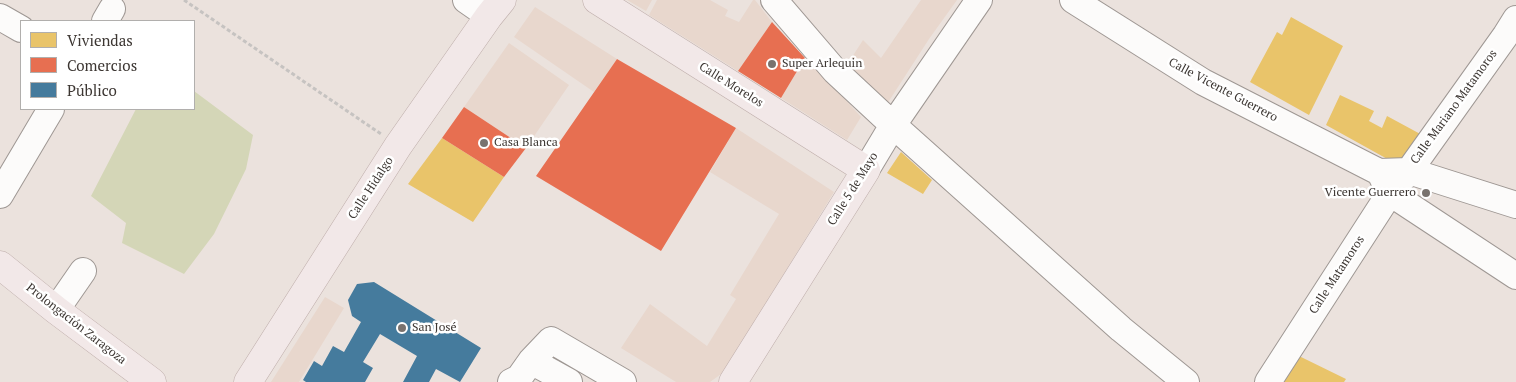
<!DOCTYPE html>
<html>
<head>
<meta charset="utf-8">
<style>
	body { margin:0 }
	#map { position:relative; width:1516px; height:382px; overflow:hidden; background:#ebe2dd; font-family:"PT Serif",serif }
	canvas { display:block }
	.legend { position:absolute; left:20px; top:20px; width:175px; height:90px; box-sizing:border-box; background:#fff; border:1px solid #b1afad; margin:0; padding:6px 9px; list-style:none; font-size:15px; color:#3c3632 }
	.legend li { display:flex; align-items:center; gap:10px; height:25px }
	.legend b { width:25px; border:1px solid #b1afad }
</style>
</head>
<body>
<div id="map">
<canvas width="1516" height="382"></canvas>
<ul class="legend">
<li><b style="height:14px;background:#e9c46a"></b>Viviendas</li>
<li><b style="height:14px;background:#e76f51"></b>Comercios</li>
<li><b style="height:14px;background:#457b9d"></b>Público</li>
</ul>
</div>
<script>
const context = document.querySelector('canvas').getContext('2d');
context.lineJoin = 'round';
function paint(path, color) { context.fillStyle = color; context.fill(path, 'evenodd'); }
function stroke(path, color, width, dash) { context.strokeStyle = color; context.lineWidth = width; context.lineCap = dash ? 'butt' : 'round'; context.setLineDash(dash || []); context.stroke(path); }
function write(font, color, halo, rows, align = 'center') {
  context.font = font + ' "PT Serif",serif'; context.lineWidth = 5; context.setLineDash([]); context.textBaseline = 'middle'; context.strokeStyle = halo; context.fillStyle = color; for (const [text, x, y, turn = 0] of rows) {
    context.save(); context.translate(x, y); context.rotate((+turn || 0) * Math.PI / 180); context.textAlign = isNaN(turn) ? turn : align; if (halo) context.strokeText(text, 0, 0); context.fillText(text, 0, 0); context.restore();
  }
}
paint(new Path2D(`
	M627,0H652L646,11Z
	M657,0H710L728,10L725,16L739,22L753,0H755L772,22L738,71L649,15Z
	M921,0H957L929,39L887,104L845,68L863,40L881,58Z
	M535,7L617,59L594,92L514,37Z
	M509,43L569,85L526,148L464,107Z
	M805,58L826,78L861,117L847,140L781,98Z
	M736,128L834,192L724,372L710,382H676L621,348L650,304L707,346L736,299L730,295L779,214L710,172Z
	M325,297L344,308L299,382H271Z`), '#e8d7cd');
paint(new Path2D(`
	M194,91L253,135L246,169L214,234L184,274L122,243L126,223L91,196L136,109H194Z`), '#d4d6b7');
paint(new Path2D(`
	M1291,17L1343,46L1309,115L1250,82L1277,32L1282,35Z
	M1340,95L1374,111L1369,121L1382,128L1387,116L1424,136L1400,166L1326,125Z
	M442,138L504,177L473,222L408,184Z
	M901,152L932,180L923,194L887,173Z
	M1299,356L1346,379L1344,382H1282Z`), '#e9c46a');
paint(new Path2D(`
	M772,22L805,58L781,98L738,71Z
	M617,59L736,128L661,251L536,176Z
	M464,107L526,148L504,177L442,138Z`), '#e76f51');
paint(new Path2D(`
	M374,282L481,348L460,382L436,369L429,382H403L417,356L380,334L363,362L373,368L365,382H306L303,380L314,361L322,366L333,346L344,352L361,322L352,316L348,300L357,284Z`), '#457b9d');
const minor = new Path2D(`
	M466,0L489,16
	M774,0L835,71L893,125L1121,329L1186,382
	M1073,0L1203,82L1379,172L1409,171L1516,205
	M0,17L21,29
	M105,21L112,9
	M866,170L893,125L979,0
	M1382,177L1390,193L1516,276
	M0,195L51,109
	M56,310L83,271
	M531,361L569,382
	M511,382L519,378L531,361L551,340L623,382
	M1268,382L1390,193L1409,171L1506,35L1516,19`);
const major = new Path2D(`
	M597,0L866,170L733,382
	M0,265L56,310L152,382
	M248,382L398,146L489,16L502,0`);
stroke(minor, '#9e9793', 28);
stroke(major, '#bdaca9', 29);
stroke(new Path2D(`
	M184,0L381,134`), '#c6c3c1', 3, [4, 2.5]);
stroke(minor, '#fcfbfa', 26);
stroke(major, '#f2e8e8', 28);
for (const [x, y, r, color] of [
	[772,64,5,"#79726e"],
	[484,143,5,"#79726e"],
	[1426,193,5,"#79726e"],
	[402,328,5,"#79726e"]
]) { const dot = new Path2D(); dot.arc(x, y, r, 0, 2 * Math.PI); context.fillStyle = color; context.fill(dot); stroke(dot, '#fff', 2); }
write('12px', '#3c3632', '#fff', [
	["Super Arlequin",782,64],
	["Casa Blanca",494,143],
	["Vicente Guerrero",1416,193,"right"],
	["San José",412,328]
], 'left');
write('12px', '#3c3632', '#fff', [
	["Calle Morelos",731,85,32],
	["Calle Vicente Guerrero",1223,90,28],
	["Calle Mariano Matamoros",1454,107,-54],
	["Calle Hidalgo",371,188,-57],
	["Calle 5 de Mayo",853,189,-58],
	["Calle Matamoros",1337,275,-57],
	["Prolongación Zaragoza",76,324,38]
]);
</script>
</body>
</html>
